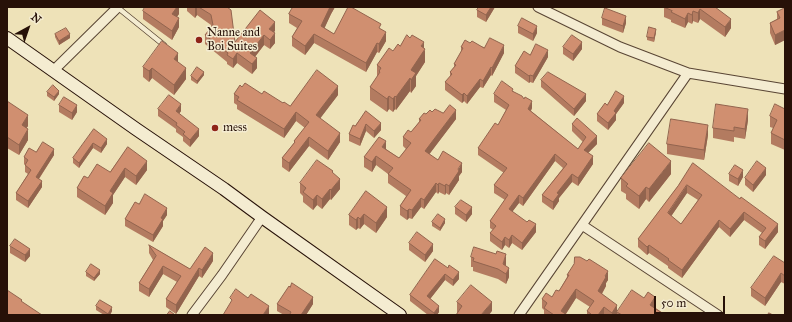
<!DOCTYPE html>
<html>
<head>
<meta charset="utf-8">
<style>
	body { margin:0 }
	#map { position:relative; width:792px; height:322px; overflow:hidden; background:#eee2b8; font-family:"IM FELL Great Primer",serif }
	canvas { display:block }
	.frame { position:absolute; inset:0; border:8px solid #271108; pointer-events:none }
	.north { position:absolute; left:8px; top:8px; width:40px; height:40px; -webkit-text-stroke:3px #f4ecd1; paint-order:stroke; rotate:40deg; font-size:11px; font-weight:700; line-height:16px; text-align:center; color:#271108 }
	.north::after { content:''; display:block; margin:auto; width:14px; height:18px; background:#271108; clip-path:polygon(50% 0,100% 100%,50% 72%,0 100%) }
	.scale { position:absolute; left:654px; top:296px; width:71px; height:18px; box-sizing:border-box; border:2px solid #271108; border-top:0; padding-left:5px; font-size:12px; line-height:14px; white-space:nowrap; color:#271108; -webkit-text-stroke:3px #f4ecd1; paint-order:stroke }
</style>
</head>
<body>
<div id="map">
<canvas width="792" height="322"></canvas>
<div class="frame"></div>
<div class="north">N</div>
<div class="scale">50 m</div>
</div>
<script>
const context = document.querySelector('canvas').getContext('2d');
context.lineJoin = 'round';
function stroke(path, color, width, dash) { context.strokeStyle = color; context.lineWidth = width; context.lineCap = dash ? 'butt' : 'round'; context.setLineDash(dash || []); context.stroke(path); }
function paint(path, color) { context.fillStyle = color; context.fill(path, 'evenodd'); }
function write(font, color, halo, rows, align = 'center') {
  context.font = font + ' "IM FELL Great Primer",serif'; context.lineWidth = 3; context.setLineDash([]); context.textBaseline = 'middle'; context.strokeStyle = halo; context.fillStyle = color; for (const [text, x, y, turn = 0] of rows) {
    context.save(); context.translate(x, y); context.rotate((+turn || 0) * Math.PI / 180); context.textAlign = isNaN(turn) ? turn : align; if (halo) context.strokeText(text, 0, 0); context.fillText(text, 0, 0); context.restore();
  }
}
const lane = new Path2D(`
	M117,7L164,45`);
const street = new Path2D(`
	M538,7L620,47L688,73L785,89
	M53,71L118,7
	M582,225L718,315
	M192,315L222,275L262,217
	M519,315L688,73`);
const secondary = new Path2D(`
	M7,38L136,129L224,189L262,217L400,315`);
stroke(lane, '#594534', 6);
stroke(street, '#594534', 11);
stroke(secondary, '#271108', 14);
stroke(lane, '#f4ecd1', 4.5);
stroke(street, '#f4ecd1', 9);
stroke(secondary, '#f4ecd1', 12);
paint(new Path2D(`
	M179,7V14L177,17L179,27L172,40L143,19V11Z
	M187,7H227L235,42L275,31L273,32L275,43L270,49L264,45L255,57L257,68L252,74L237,63L233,68L227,64V62L205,44V35L211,27V25L197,15L195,18L187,11Z
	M293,7H335L331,14L324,28L334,34L381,30L386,41L379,53L377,52L366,72L314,43L305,55L292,46V37L297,28L289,23V14Z
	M495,7L486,22L477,17V10Z
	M664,7H715L731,28L725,37L700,19L698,23L693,21L692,24L688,22L685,28L671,22V20L664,17Z
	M785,8V40L775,45L770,33V23L777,19V12Z
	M602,18L626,23L623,33L602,25Z
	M518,26L537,33L533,41L518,33Z
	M656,32L654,42L647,40V37Z
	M55,34L70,38L59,45L55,37Z
	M470,43L504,53L492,76L491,75L483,88L480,87L467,104L464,101L462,103L445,90V82L450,77V72L454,67V64L461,53V47Z
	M400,46L424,48L425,62L416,76V86L411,93L410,91L396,110L395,109L393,112L389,109L387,112L370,100V87L377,78V65Z
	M563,47L582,49L573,61L563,54Z
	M530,55L548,57L533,83L530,82L529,83L515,73V66Z
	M178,62L186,79L174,95L152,78L149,82L143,77V67Z
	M204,75L197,84L191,80V76Z
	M541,80L586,101L574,116L541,87Z
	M242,87L290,106L338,95L320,118L340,142L328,160L309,146L289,172L282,167V158L294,143V141L305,128L296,121L284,138L237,109V105L234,103V94Z
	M513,91L532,108L531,111L578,149L583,142L572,131V124L597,144L588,153L593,164L578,186L572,182L559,198V201L553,210L542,202V195L563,168L555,161L523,206L519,203L512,212L536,232L522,250L512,243L509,248L505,245L502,250L490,241V233L493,230L490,228V221L505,200L494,193V185L504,173L478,155V148L498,125L506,110L494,102V94Z
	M47,92L59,94L54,101L47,96Z
	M7,101L28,126L26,128L28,140L19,155L7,148Z
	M624,103L616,114V120L608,130L597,121V114Z
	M59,105L77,112L72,120L59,112Z
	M158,109L181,111L179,114L199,136L190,147L183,141V137L176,132V129L158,116Z
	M785,109V150L771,144V133L773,128L770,127V116Z
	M366,111L381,130L374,138L366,131L360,146L349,141V134L355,126Z
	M432,112L443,113L456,119L429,154L438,160L462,172L459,176V180L449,195L446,193L445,195L439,192L438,194L436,192L424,209L421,207L412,219L409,218L407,220L400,215V206L406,196L388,183V174L376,165L372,172L364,167V157L386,149L399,158L406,149L403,146V137L411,132L419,122V119Z
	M748,120L745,139L734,137V142L713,138V128Z
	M94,129L107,144L101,153L93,148L79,168L73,163V158Z
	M708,135L704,160L667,154V144Z
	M128,147L147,170L136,185L125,177L113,195V203L105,215L77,197V188L88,178L110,172Z
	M36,152L54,155L39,179L42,187L28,208L16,200V193L28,174L25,172V165L24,164V157Z
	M693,163L778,232L765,249L759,245V237L762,233L744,220L730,237L719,227L682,278L668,268V266L649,253L647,255L638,247V239L678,186ZM687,193L698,200L681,224L671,216Z
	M333,173L340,189L331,200L330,199L322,209L317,205L313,210L303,202V196L300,193V183Z
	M671,174L649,202L646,199L639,209L626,199V194L621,191V178Z
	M729,174L743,177L738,186L729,181Z
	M766,175L753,192L745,185V178Z
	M366,191L387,217L376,233L364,224L360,229L358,228L356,230L349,225V215Z
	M139,204L167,215L163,221V226L153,242L125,226V219Z
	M455,207L472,214L466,222L455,214Z
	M432,222L445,223L440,231L432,226Z
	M409,243L433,251L425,262L409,250Z
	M149,245L190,269L213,261L202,278L199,276L176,314L166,307V299L177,282L163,274L149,297L139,291V283L153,260L149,253Z
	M10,246L30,256L25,262L10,253Z
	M471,257L506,264V266L509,277L506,284L498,279L473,271V267H471Z
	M435,259L459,279L453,286L445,280L430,299L439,312L437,315H428L410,301V295Z
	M587,261L608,280L606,283V286L602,294L617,312L655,306L654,307L666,315H617V314V315H587V311L590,307L576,298L566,314L568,315H544V310L542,308V299L552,297L559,291L567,277V275Z
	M785,263V284L781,282L765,306L751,296V288Z
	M86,272L100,274L94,281L86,276Z
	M457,302L492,311L458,313L457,312Z
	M277,304H313L306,315H284L277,311Z
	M96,306L112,311L110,315H104L96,310Z`), '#b37b60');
paint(new Path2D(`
	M177,7H179V14L172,23V14Z
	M196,7H197V15L195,18V8Z
	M330,7H335L331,14L321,36V26Z
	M491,7H495L486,22V15Z
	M700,9V19L698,23V13Z
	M693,11V21L692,24V15Z
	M688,13V22L685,28V19Z
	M626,16V23L623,33V26Z
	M179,18V27L172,40V31Z
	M731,19V28L725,37V27Z
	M275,22V31L269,38V29Z
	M537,26V33L533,41V34Z
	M656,29V32L654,42V38Z
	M785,30V40L775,45V35Z
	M386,32V41L379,53V44Z
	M275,33V43L270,49V40Z
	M70,34V38L59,45V41Z
	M314,34V43L305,55V46Z
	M264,35V45L250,63V53Z
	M424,42V51L425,49V62L416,76V86L411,93V70L421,46Z
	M582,42V49L573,61V54Z
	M377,43V52L366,72V63Z
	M504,45V53L492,76V68Z
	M548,50V57L533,83V76Z
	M178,53V63L174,59Z
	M237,53V63L233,68V59Z
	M257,58V68L252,74V64Z
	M491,67V75L483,88V81Z
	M152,68V78L149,82V71Z
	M186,68V79L174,95V85Z
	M204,72V75L197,84V81Z
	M530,75V82L529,83V76Z
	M410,78V91L396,110V97Z
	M480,79V87L467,104V96Z
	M338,86V95L316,124V115Z
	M59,91V94L54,101V97Z
	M464,93V101L462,103V95Z
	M586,94V101L574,116V109Z
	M389,96V109L387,112V99Z
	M395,96V109L393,112V99Z
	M624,96V103L616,114V120L608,130V123L614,111Z
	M532,101V108L528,116V109Z
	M181,104V111L176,118V111Z
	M77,105V112L72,120V113Z
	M748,109V120L745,139V129Z
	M456,110V119L425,160V151Z
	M296,112V121L284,138V129Z
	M28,115V126L22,135V125Z
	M381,123V130L374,138V131Z
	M366,124V131L360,146V139Z
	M708,125V135L704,160V150Z
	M28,129V140L19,155V145Z
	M199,129V136L190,147V140Z
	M340,133V142L328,160V151Z
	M597,136V144L584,157V150Z
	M309,137V146L289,172V163Z
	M107,139V144L101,153V148Z
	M386,141V150L382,147Z
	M93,143V148L79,168V163Z
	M54,149V155L36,183V177Z
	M555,154V161L523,206V198Z
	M376,156V165L372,172V162Z
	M593,156V164L578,186V178Z
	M147,161V170L136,185V176Z
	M671,161V174L649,202V189Z
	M462,163V172L459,176V180L449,195V186Z
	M125,168V177L113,195V203L105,215V206L110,191Z
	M766,168V175L753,192V185Z
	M743,170V177L738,186V179Z
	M572,174V182L559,198V201L553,210V202L557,193Z
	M340,179V189L331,200V190Z
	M42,181V187L28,208V201Z
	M436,183V192L424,209V200Z
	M439,183V192L438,194V185Z
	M446,184V193L445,195V186Z
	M687,185V193L668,221V213Z
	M646,187V199L639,209V196Z
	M330,189V199L322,209V199Z
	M317,195V205L313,210V200Z
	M519,195V203L509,216V209Z
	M421,198V207L412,219V210Z
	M387,207V217L376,233V223Z
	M472,207V214L466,222V215Z
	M167,208V215L163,221V226L153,242V235L161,218Z
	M409,209V218L407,220V211Z
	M744,212V220L730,237V229Z
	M364,214V224L360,229V219Z
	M358,217V228L356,230V220Z
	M445,219V223L440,231V228Z
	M719,220V227L682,278V270Z
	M536,224V232L522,250V243Z
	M778,224V232L765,249V241Z
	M512,235V243L509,248V240Z
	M505,237V245L502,250V242Z
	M433,244V251L425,262V255Z
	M649,245V253L647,255V247Z
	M30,249V256L25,262V255Z
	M213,253V261L202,278V270Z
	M506,254V264L503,274V264Z
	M163,266V274L149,297V289Z
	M199,268V276L176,314V305Z
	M509,268V277L506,284V274Z
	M100,270V274L94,281V278Z
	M608,271V280L606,283V286L598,300V291L605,276Z
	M459,272V279L453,286V280Z
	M781,273V282L765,306V298Z
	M445,274V280L427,303V296Z
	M576,289V298L565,315L561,311Z
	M313,297V304L306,315H301Z
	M655,297V306L650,314V305Z
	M492,302V311L489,315H481Z
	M617,305V315H612V313Z
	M269,306V315H263Z
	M439,306V312L437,315H434V313Z
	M112,307V311L110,315H108V314Z
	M604,307V315H598Z`), '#92644e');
const building = new Path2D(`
	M145,7H177L172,14L179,18L172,31L143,11Z
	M199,7H227L231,10L235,42L260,10L275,22L269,29L275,33L270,40L264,35L250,53L257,58L252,64L237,53L233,59L227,55L228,53L205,35L213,25L211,15Z
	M293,7H330L321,26L334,34L348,7H351L381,24L379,28L386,32L379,44L377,43L366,63L314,34L305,46L292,37L302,21L289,14Z
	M479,7H491L486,15L477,10Z
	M664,7H715L731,19L725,27L700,9L698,13L693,11L692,15L688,13L685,19L671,12L672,11Z
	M605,8L626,16L623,26L602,18Z
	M785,8V30L775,35L770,23L780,18L777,12Z
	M522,18L537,26L533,34L518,26Z
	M649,27L656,29L654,38L647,37Z
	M66,28L70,34L59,41L55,34Z
	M407,35L410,38L412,35L424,42L421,46L425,49L411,70L416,73L411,80L410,78L396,97L395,96L393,99L389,96L387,99L370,87L380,72L379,71L381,68L377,65L389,48L393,51L398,44L400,46Z
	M572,35L582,42L573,54L563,47Z
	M490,38L504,45L492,68L491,67L483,81L480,79L467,96L464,93L462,95L445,82L452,74L450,72L456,65L454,64L463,48L461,47L465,40L470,43L472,41L484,48Z
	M162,41L178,53L174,59L186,68L174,85L152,68L149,71L143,67Z
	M536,44L548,50L533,76L530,75L529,76L515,66L524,51L530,55Z
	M197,67L204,72L197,81L191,76Z
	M317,70L338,86L316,115L340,133L328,151L309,137L289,163L282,158L295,142L294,141L309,122L296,112L284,129L237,100L239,97L234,94L240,85L242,87L245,83L262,94L264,91L283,103L284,102L290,106Z
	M548,72L586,94L574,109L541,80Z
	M502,81L513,89L512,91L522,96L524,99L525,97L532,101L528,109L578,149L586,137L572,124L577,118L597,136L584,150L593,156L578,178L572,174L557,193L559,194L553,202L542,195L567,164L555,154L523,198L519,195L509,209L527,222L529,220L536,224L522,243L512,235L509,240L505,237L502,242L490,233L496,226L490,221L508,195L494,185L507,168L478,148L495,123L498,125L509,105L494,94Z
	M53,85L59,91L54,97L47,92Z
	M616,91L624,96L614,111L616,113L608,123L597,114L605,103L607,105Z
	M169,95L181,104L176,111L199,129L190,140L183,134L185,132L176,125L177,123L158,109Z
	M64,97L77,105L72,113L59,105Z
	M7,101L28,115L22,125L28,129L19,145L7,137Z
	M716,104L748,109L745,129L734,127V131L713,128Z
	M775,104L785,109V140L771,133L777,120L770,116Z
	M450,105L456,110L425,151L438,160L443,151L462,163L458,169L459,171L449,186L446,184L445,186L439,183L438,185L436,183L424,200L421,198L412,210L409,209L407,211L400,206L411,190L388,174L393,168L376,156L372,162L364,157L379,137L386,141L382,147L399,158L411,143L403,137L408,130L411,132L421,120L419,119L424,113L426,114L430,110L432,112L435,109L443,113Z
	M366,111L381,123L374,131L366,124L360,139L349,134L353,125L355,126Z
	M671,119L708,125L704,150L667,144Z
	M94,129L107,139L101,148L93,143L79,163L73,158Z
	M43,142L54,149L36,177L42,181L28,201L16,193L31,170L25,165L28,160L24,157L29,148L36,152Z
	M649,143L671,161L649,189L646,187L639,196L626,186L628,184L621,178Z
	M128,147L147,161L136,176L125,168L110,191L113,193L105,206L77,188L84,176L88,178L97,164L110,172Z
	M317,160L333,171L332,172L340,179L331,190L330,189L322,199L317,195L313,200L303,192L306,188L300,183Z
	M757,161L766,168L753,185L745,178Z
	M693,163L740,199L741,197L778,224L765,241L759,237L766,228L744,212L730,229L719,220L682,270L668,260L669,259L649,245L647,247L638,239L678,186ZM687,185L702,195L681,224L668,213Z
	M735,165L743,170L738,179L729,174Z
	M366,191L387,207L376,223L364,214L360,219L358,217L356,220L349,215Z
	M145,194L167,208L161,218L163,219L153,235L125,219L135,202L139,204Z
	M461,200L472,207L466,215L455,207Z
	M438,214L445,219L440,228L432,222Z
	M417,232L433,244L425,255L409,243Z
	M15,239L30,249L25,255L10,246Z
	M149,245L190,269L205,247L213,253L202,270L199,268L176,305L166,299L181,276L163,266L149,289L139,283L156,256Z
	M474,247L496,254L497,251L506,254L503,264L509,268L506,274L498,269L473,261L474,258L471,257Z
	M774,256L785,263V276L781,273L765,298L751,288Z
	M575,257H580L587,261L589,259L608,271L605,276L606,277L598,291L617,305L612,313L604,307L598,315H590L591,314L587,311L594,301L576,289L561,311L567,315H554L544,308L547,303L542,299L546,293L552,297L556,290L559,291L569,275H567L574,264Z
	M435,259L448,268L449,265L459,272L453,280L445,274L427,296L439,306L434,313L410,295Z
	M91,264L100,270L94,278L86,272Z
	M292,283L313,297L301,315H291L290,314L291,312L277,304L289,286L290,287Z
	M471,285L492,302L481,315H456L462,306L457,302Z
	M236,289L248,298L251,294L269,306L263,315H223L232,300L230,298Z
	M7,290L22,300L21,301L42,315H7Z
	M632,290L644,298L648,292L655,297L650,305L665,315H622L617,312Z
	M100,300L112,307L108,314L96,306Z
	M170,311L175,315H167Z
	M769,313L773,315H768Z`);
paint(building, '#d08f70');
stroke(building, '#92644e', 1);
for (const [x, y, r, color] of [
	[199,40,4,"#8f2418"],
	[215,128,4,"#8f2418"]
]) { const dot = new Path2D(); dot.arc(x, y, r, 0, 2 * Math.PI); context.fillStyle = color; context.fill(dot); stroke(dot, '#f4ecd1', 1.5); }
write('12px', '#271108', '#f4ecd1', [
	["Nanne and",207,33],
	["Boi Suites",207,47],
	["mess",223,128]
], 'left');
</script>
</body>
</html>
